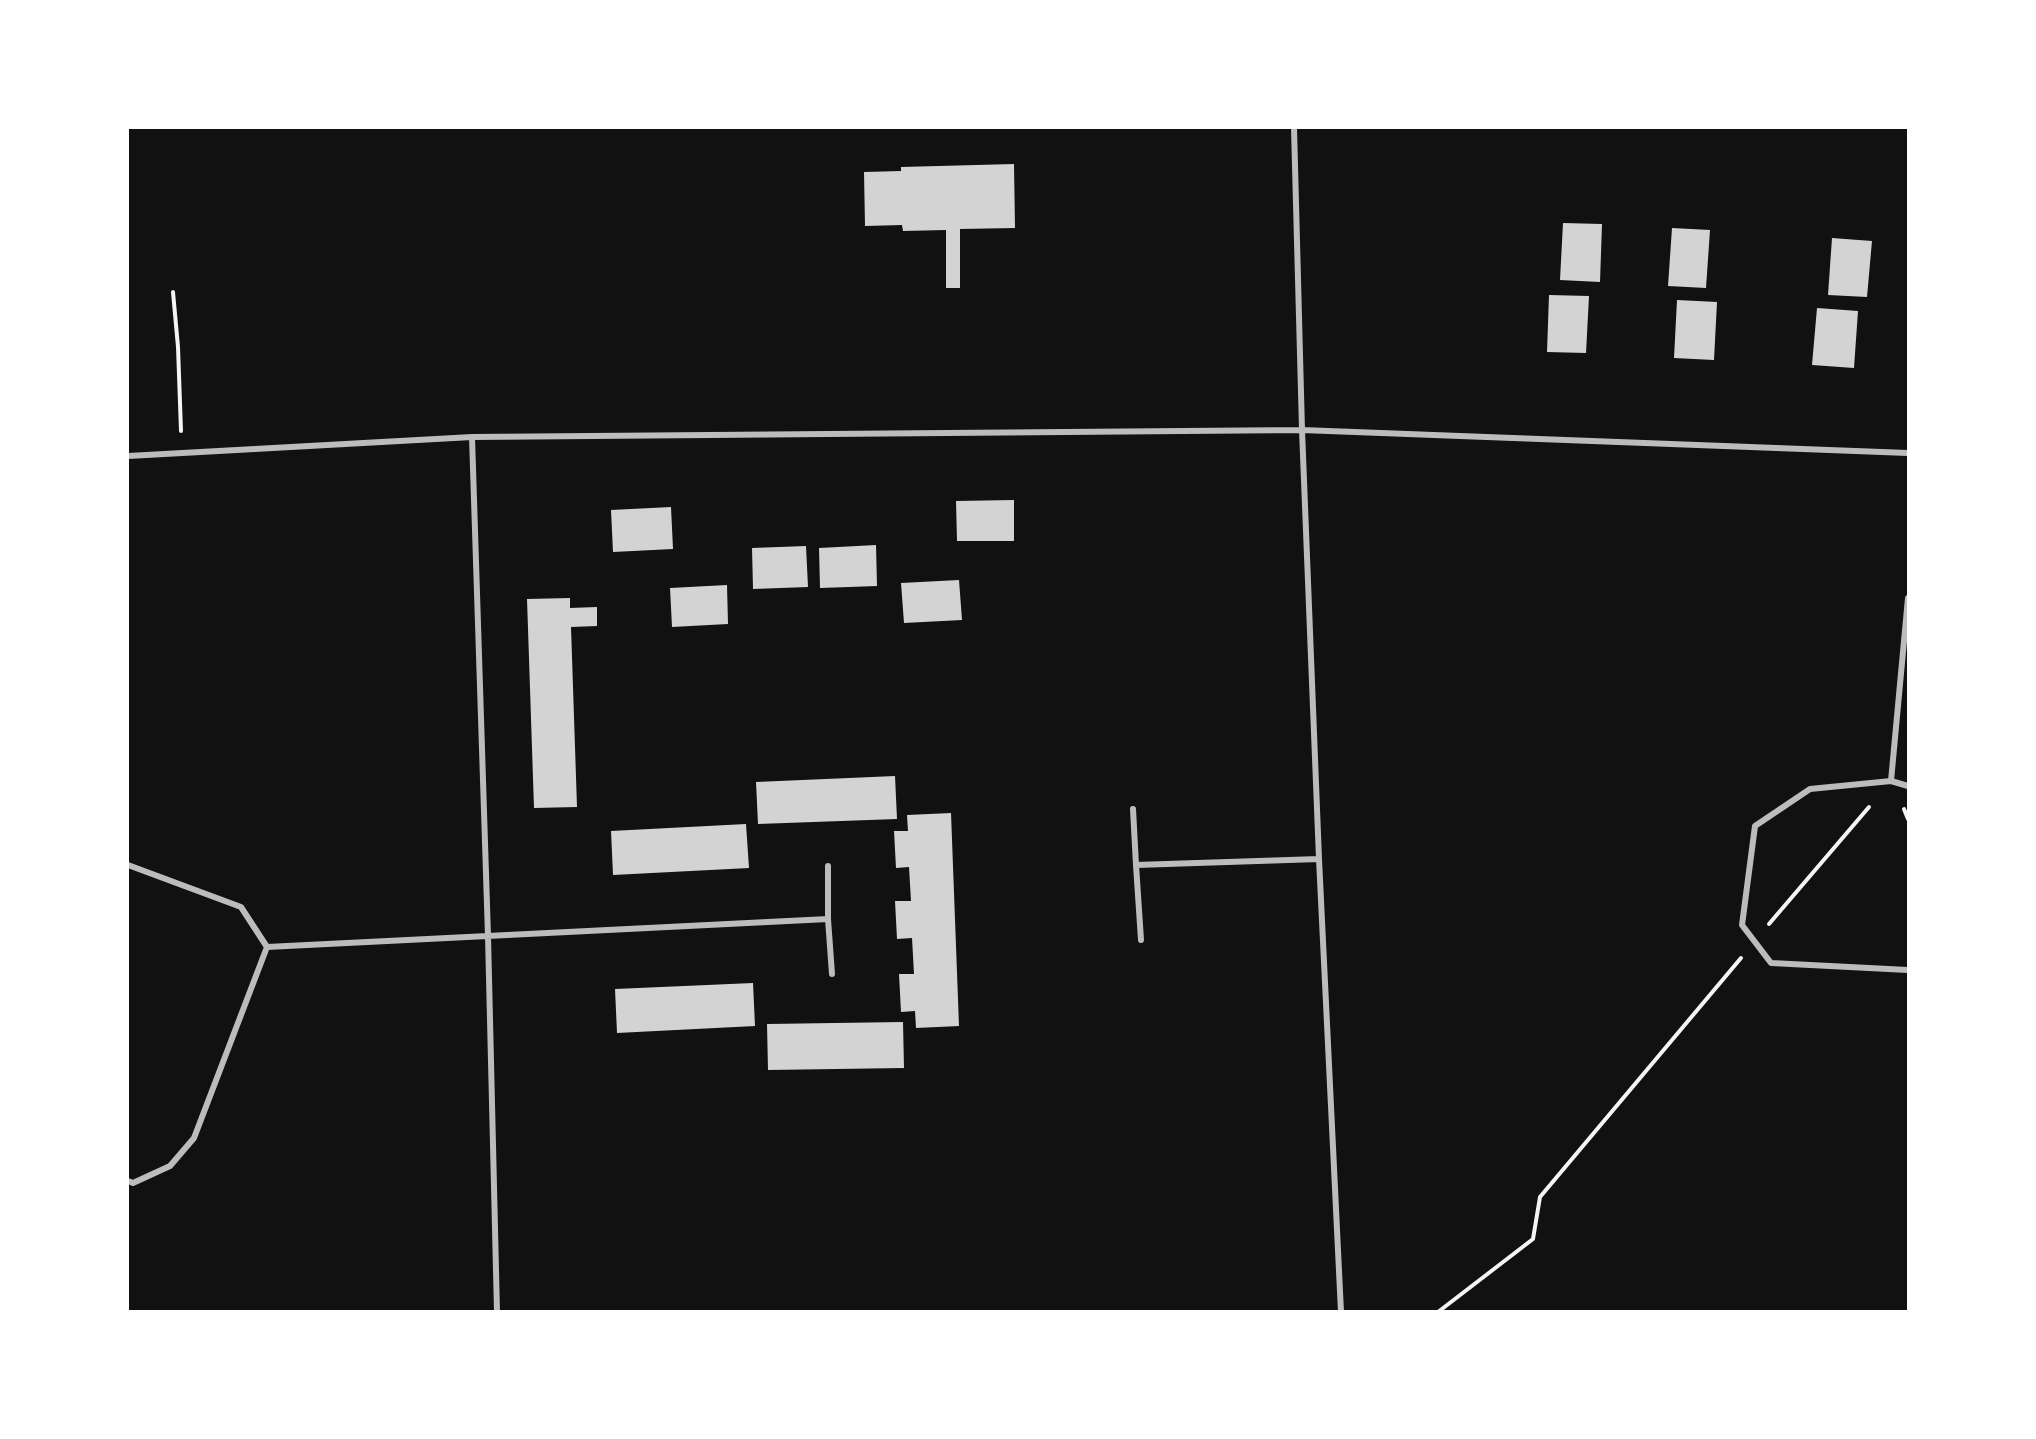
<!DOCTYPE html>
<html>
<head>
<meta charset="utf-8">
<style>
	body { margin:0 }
	#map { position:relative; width:2036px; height:1439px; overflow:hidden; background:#111; font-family:Figtree,sans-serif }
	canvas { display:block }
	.frame { position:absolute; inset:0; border:129px solid #fff; pointer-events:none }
</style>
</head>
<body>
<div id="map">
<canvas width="2036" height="1439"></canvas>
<div class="frame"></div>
</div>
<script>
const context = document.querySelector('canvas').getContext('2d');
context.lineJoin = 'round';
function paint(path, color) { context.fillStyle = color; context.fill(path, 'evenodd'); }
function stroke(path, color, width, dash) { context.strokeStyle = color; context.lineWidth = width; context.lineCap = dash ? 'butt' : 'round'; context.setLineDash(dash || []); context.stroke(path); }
paint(new Path2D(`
	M1014,164L1015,228L960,229V288H946V230L903,231L902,225L865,226L864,172L901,171V167Z
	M1563,223L1602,224L1600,282L1560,280Z
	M1672,228L1710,230L1706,288L1668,286Z
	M1832,238L1872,241L1867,297L1828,295Z
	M1549,295L1589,296L1586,353L1547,352Z
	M1677,300L1717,302L1714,360L1674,358Z
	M1817,308L1858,311L1854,368L1812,365Z
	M1014,500V541H957L956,501Z
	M671,507L673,549L613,552L611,510Z
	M876,545L877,586L820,588L819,548Z
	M806,546L808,587L753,589L752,548Z
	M959,580L962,620L904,623L901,583Z
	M727,585L728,624L672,627L670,588Z
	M570,598V608L597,607V626L571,627L577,807L534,808L527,599Z
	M895,776L897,819L758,824L756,782Z
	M951,813L959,1026L916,1028L915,1011L901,1012L899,974H914L912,938L897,939L895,901H911L909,867L896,868L894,831H908L907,815Z
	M746,824L749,868L613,875L611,831Z
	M753,983L755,1026L617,1033L615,989Z
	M903,1022L904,1068L768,1070L767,1024Z`), '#d3d3d3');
stroke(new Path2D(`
	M173,292L178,347L181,431
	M1904,809L1908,819
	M1769,924L1869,807
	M1438,1312L1533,1239L1540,1197L1741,958`), '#f5f5f5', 4);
stroke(new Path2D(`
	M1294,128L1302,430L1319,859L1341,1312
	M472,437L488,936L497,1312
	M128,456L472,437L1302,430L1908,453
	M1891,781L1908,598
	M1908,786L1891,781L1810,789L1755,826L1742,925L1771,963L1908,970
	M1133,809L1136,865
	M128,865L241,907L267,947
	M828,919L832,974
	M1141,940L1136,865L1319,859
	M128,1181L133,1183L170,1166L194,1138L267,947L828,919V866`), '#bcbcbc', 6);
</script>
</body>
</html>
